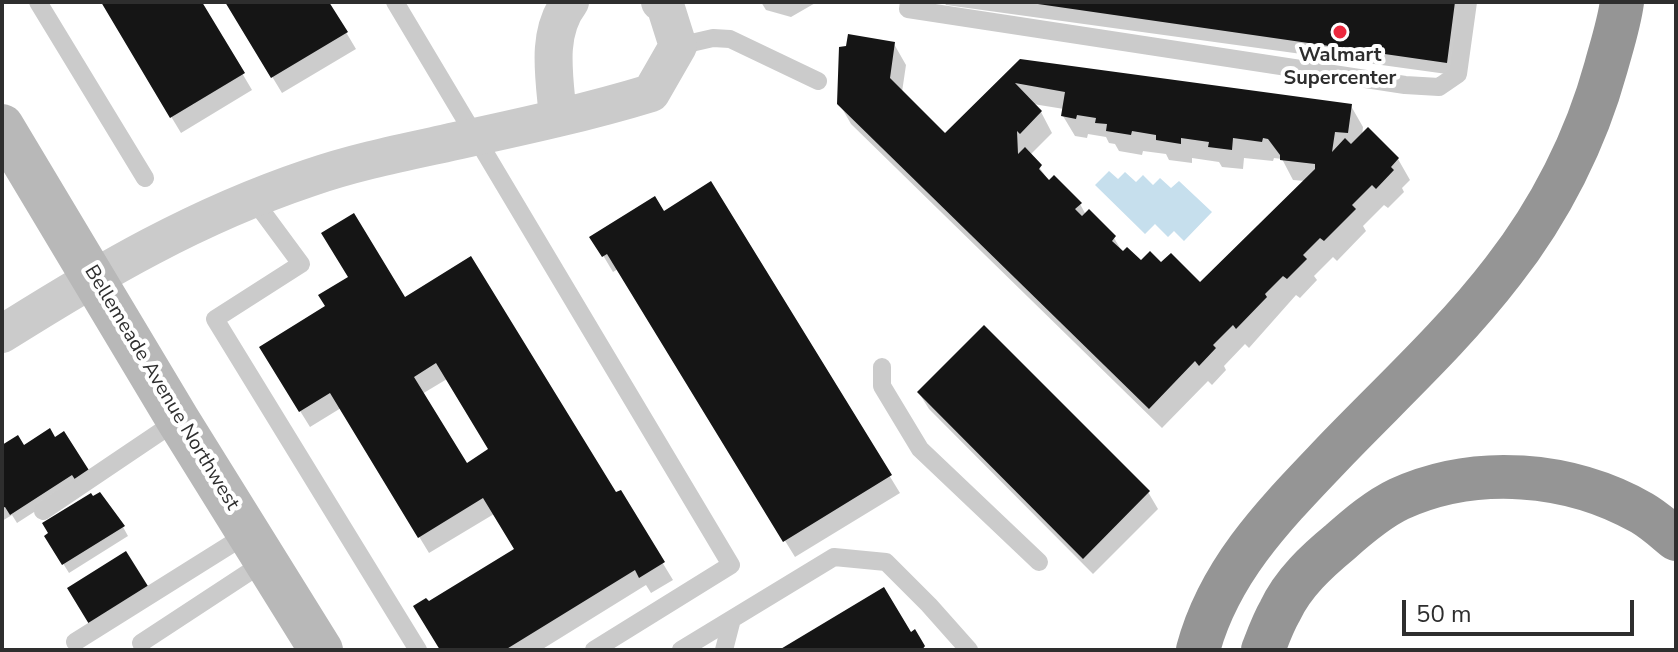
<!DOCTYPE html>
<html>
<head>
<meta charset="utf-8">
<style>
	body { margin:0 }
	#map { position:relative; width:1678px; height:652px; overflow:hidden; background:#fff; font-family:"Nunito Sans",sans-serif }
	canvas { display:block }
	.frame { position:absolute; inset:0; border:4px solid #2e2e2e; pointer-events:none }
	.scale { position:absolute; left:1402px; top:600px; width:232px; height:36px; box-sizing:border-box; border:4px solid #2e2e2e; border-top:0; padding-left:10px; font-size:24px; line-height:28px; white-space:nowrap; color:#2e2e2e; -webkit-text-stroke:6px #fff; paint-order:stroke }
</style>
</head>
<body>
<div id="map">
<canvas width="1678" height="652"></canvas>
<div class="frame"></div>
<div class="scale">50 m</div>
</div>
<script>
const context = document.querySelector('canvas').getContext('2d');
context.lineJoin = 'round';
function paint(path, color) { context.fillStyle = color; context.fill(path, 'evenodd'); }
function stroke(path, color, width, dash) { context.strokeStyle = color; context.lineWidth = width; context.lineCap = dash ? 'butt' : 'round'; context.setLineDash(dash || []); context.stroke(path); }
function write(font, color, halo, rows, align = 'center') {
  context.font = font + ' "Nunito Sans",sans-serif'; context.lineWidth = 8; context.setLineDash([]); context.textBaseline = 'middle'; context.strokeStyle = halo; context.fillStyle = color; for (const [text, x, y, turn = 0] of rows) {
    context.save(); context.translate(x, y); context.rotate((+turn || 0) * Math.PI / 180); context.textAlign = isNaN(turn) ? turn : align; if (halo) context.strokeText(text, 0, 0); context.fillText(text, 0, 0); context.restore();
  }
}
paint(new Path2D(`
	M1109,171L1118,179L1125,172L1136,182L1143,175L1153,185L1160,178L1171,188L1179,181L1212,212L1184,241L1174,231L1168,237L1155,224L1145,234L1095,185Z`), '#c6dfed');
paint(new Path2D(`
	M102,2H200L252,90L181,133Z
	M227,2H328L356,49L282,93Z
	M761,2H817L791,17L766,10Z
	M944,2H1464L1454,75L946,5Z
	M894,44L906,65L902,92L945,136L1021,61L1351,106L1363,127L1362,136L1368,130L1398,159L1410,180L1402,188L1404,192L1388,208L1384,205L1363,226L1366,231L1337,261L1333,257L1314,276L1317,280L1300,298L1296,295L1249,348L1245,344L1224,366L1226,370L1212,385L1208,381L1162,428L851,124L839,103ZM1033,104L1064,109L1063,116L1075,136L1087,138L1088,134L1106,137L1109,143L1115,144L1119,151L1142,155L1143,151L1166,154L1169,160L1192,163V158L1219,162L1222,167L1243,169L1244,158L1273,161L1274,158L1282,159L1293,180L1305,181L1200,285L1161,265L1141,263L1123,253L1114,238L1086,215L1080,204L1050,182L1030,155L1052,133L1041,112Z
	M711,184L900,493L795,557L618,269L613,272L592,237L663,214Z
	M404,300L616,495L620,493L673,580L651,593L646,585L541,650H442L428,604L516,550L494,514L429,553L341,408L310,427L261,348ZM447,379L491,450L466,465L422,394Z
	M919,393L1148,492L1158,509L1093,574L929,409Z
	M49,431L79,483L17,523L12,515L2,521V447H23Z
	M123,527L128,536L69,573L46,536Z`), '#0003');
paint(new Path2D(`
	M101,2H202L245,73L170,118Z
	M225,2H329L348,32L271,78Z
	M1024,2H1455L1447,63Z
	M848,34L895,42L890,78L945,133L1020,59L1352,104L1348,133L1335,132L1332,152L1345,138L1351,144L1368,127L1399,158L1391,167L1394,170L1376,189L1372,185L1352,205L1356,209L1324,241L1320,238L1303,255L1307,259L1287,279L1283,276L1265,294L1267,297L1236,329L1233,325L1213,345L1216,348L1199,366L1195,361L1149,409L837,104L839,47L846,46ZM1015,83L1065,92L1061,116L1076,119L1077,115L1096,118L1095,123L1107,124L1106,131L1131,135L1132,131L1156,135V140L1181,144V138L1209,142L1208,147L1232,150L1233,138L1262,142L1263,138L1268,139L1280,155V160L1315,164V169L1200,282L1171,253L1161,262L1150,251L1141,260L1127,247L1123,251L1112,241L1116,236L1089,209L1082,216L1075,209L1082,203L1054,175L1049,180L1039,169L1042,165L1025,147L1018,154L1017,131L1020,134L1042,111Z
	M711,181L892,475L783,542L607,254L602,257L589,237L655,196L664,211Z
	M354,213L405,297L471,256L616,492L621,490L665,562L639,578L635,570L505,650H440L413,606L426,598L429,601L514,549L483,498L418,538L330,393L299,412L259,347L325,306L318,295L348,277L321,233ZM436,363L488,449L467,463L414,377Z
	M984,325L1150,491L1083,559L917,392Z
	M50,428L55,437L64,431L92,475L78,484L72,475L10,515L5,507L2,508V445L18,435L24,445Z
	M100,492L125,526L62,565L44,536L48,533L42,523L91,493L93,496Z
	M126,551L151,591L92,629L67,588Z
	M884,587L911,632L915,629L925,646L922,650H779Z`), '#151515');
stroke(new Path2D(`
	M38,2L145,178
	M395,2L731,565L594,650
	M909,2L908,9L1405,85L1439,87L1458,74L1468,2
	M678,46L713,38L730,39L818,81
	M253,199L301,264L215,319L418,650
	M882,367V386L920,449L1039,562
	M43,511L178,420
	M75,642L249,533
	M141,643L266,561
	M681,650L834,557L886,562L929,605L969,650
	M724,650L732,619`), '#cbcbcb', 18);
stroke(new Path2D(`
	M558,118C555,80 545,34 570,2
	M2,334C102,271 196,216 309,178C349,164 391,155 433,146C506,130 579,115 651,93L678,46L665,5L660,2`), '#cbcbcb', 38);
stroke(new Path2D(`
	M2,126L178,420L321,650`), '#b8b8b8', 44);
stroke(new Path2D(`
	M1198,650C1220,567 1280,509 1337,449C1393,391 1454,335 1503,271C1550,211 1586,140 1606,67C1612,45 1619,24 1622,2
	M1263,650C1268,637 1273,623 1280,611C1293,583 1317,561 1340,542C1358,526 1378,509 1399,499C1476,464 1570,472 1642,513C1654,520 1665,530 1676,539`), '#959595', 44);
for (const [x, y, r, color] of [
	[1340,32,8,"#ec293e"]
]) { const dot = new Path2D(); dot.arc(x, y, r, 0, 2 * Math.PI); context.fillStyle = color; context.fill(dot); stroke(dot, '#fff', 3); }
write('bold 20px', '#2e2e2e', '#fff', [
	["Walmart",1340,56],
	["Supercenter",1340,79]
]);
write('20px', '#2e2e2e', '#fff', [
	["Bellemeade Avenue Northwest",161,388,59]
]);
</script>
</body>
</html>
